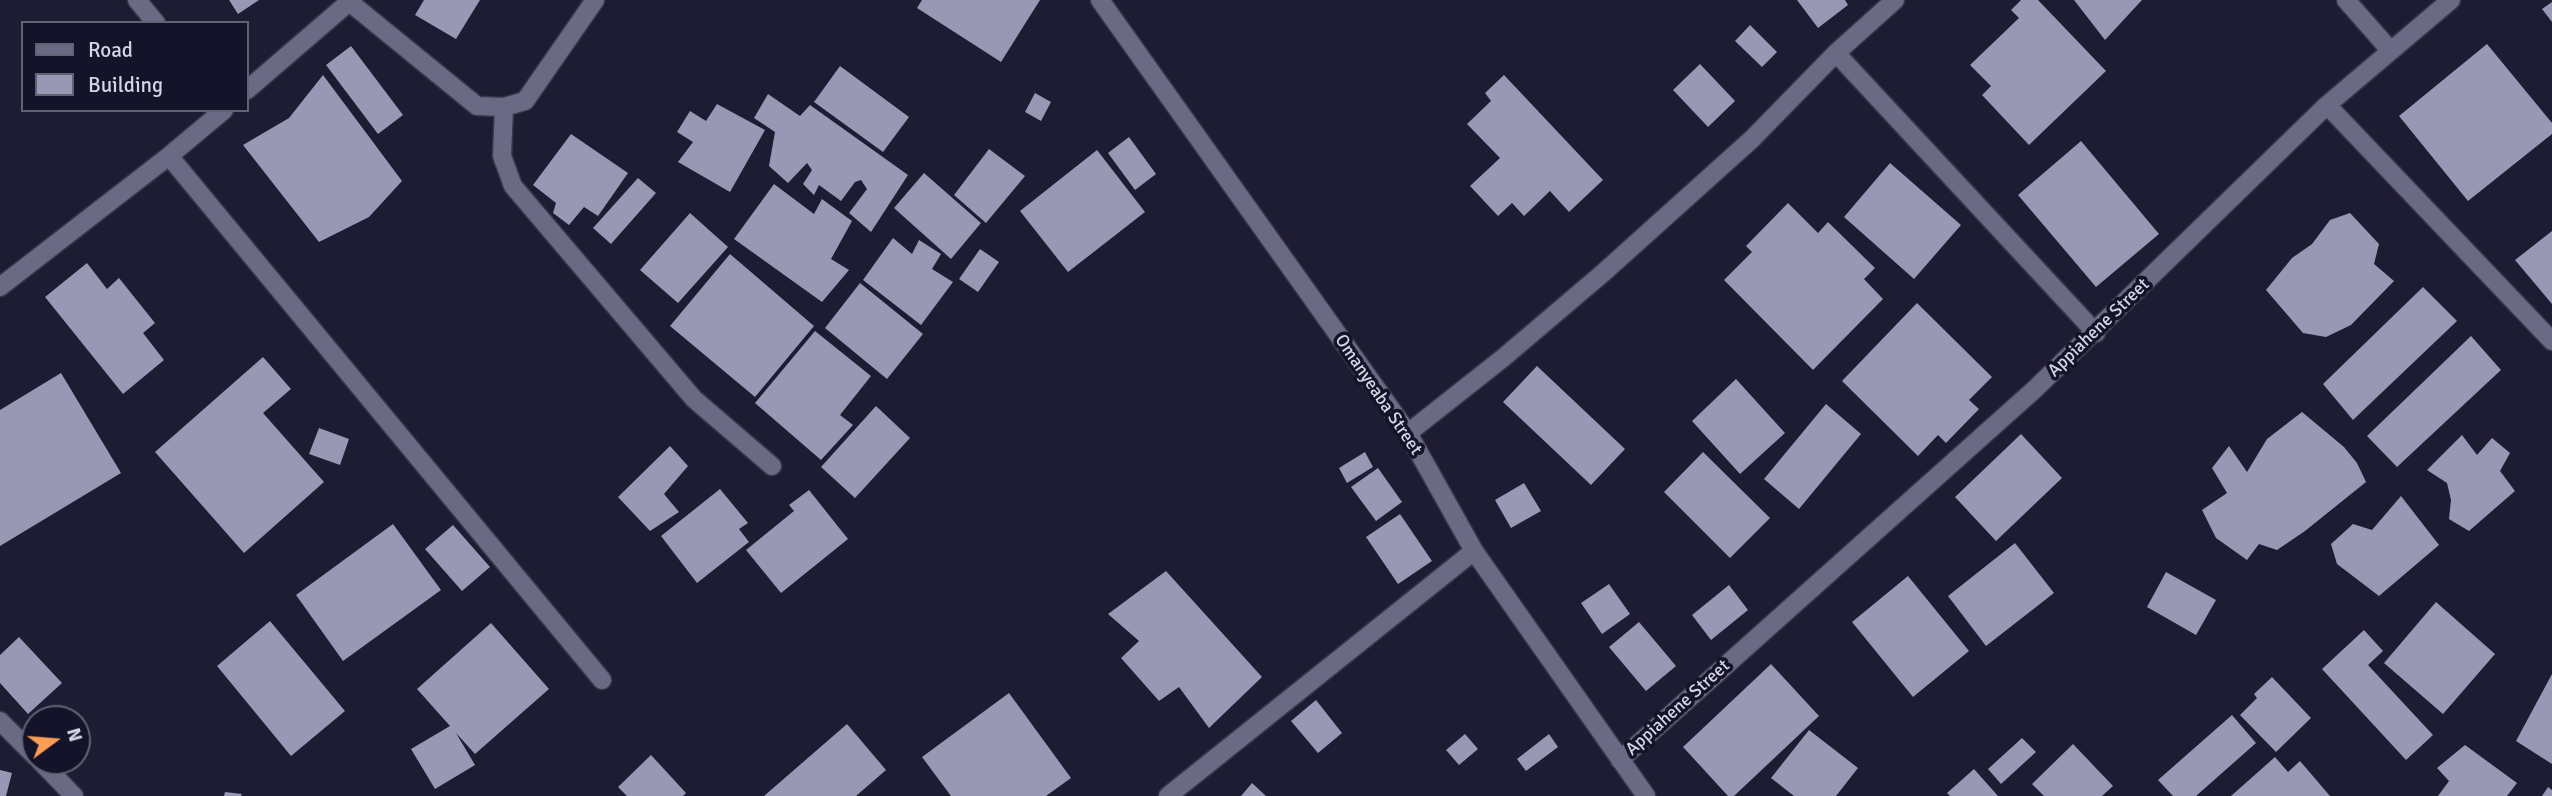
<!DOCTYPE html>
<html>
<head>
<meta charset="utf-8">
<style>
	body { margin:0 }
	#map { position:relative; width:2552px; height:796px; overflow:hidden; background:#1e1c33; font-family:Signika,sans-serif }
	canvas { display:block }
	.legend { position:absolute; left:21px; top:21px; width:228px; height:91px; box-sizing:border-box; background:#151329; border:2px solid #626174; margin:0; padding:9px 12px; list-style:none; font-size:21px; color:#d5d5e4 }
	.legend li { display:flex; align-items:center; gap:14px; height:35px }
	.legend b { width:35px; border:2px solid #626174 }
	.north { position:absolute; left:21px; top:705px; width:70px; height:70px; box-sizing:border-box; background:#151329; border:2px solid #626174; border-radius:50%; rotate:74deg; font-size:19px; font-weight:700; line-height:28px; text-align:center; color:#d5d5e4 }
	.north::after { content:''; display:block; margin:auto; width:24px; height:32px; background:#fc9d54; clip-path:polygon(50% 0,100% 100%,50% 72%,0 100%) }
</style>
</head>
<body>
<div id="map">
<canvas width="2552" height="796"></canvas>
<ul class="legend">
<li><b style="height:9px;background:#6a6a85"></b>Road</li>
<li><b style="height:19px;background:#9898b5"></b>Building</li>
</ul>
<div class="north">N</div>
</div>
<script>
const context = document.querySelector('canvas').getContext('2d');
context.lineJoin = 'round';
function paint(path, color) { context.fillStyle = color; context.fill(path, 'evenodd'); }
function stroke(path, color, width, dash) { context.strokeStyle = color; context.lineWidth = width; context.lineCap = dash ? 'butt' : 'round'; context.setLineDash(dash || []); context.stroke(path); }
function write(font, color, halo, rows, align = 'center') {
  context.font = font + ' Signika,sans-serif'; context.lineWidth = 7; context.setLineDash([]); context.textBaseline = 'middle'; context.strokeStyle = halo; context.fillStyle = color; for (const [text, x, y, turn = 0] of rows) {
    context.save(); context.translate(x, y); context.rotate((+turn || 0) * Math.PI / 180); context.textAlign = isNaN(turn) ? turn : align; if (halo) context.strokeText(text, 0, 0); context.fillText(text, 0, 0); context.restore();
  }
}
paint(new Path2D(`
	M229,0H259L238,14Z
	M424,0H480L456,39L415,15Z
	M922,0H1040L1001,62L917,8Z
	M1797,0H1845L1848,5L1818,28Z
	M2021,0H2038L2106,71L2029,145L1982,95L1991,86L1970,65L2019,18L2011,10Z
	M2074,0H2142L2105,40Z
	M2552,2V22L2542,9Z
	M1750,25L1777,52L1762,67L1735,41Z
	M2487,44L2552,123V134L2468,201L2399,116Z
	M351,46L403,115L378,134L326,65Z
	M1700,64L1735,101L1708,127L1673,90Z
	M840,66L909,117L883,152L814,102Z
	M323,75L402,181L369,217L319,242L243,145L289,118Z
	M1504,75L1603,180L1569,212L1550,191L1524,216L1512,203L1498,216L1470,186L1500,158L1467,124L1491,101L1485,93Z
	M1035,93L1051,102L1041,121L1025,112Z
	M768,94L800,116L810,105L908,175L871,232L849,213L867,189L861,180L855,182L841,201L819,185L814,195L803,184L812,170L807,163L788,183L769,166L775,132L754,118Z
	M717,104L765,130L730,192L678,162L693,142L677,132L690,111L706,121Z
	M571,134L628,173L598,216L584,207L569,225L553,213L556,203L533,185Z
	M1129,137L1156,174L1135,190L1108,153Z
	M2081,141L2159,234L2096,287L2018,195Z
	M989,149L1025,176L986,223L954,195Z
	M1097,150L1145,212L1068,272L1020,211Z
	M1890,163L1961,225L1914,279L1844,217Z
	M924,173L981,223L951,259L894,208Z
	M638,178L656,193L611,244L593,228Z
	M774,184L814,214L822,199L852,221L831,259L849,270L822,302L734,239Z
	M1788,203L1818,233L1828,222L1875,268L1864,279L1883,299L1813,370L1724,280L1752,252L1746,246Z
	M690,213L728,247L678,303L640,270Z
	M2350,213L2379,244L2374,264L2394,281L2351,325L2326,337L2303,333L2266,290L2292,258L2312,244L2330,220Z
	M2552,231V304L2515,260Z
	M893,238L912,254L919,240L941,254L932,269L953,282L921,325L863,280Z
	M980,249L999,262L978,292L959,279Z
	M730,254L814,326L755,397L670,326Z
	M87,263L107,289L119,278L155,323L143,333L164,360L123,394L45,297Z
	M860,283L923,334L887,379L825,328Z
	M2423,287L2457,321L2353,420L2323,384Z
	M1917,303L1992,377L1969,400L1979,409L1946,443L1938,435L1918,456L1842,381Z
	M815,331L871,376L840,415L853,425L821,460L755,403Z
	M2471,336L2501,370L2397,467L2367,436Z
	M263,357L291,389L263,413L324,482L244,553L155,452Z
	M1537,366L1625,449L1591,485L1503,402Z
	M61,373L121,473L0,546V410Z
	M1736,379L1785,433L1740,474L1692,421Z
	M1826,404L1861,434L1799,509L1764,479Z
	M876,406L910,438L855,498L821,467Z
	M2302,412L2344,447L2357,463L2366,482L2305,531L2277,550L2259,544L2247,560L2216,538L2202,510L2227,493L2212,468L2229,446L2247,472L2267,439Z
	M319,428L349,439L340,465L309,454Z
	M2021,434L2062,478L1996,541L1955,497Z
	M2462,435L2477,455L2492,438L2510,453L2500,471L2515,491L2469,531L2449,519L2451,500L2447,483L2427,470Z
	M670,446L688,466L664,494L679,512L650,531L618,497Z
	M1365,452L1373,467L1347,483L1339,468Z
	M1703,452L1770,518L1730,558L1664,492Z
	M1378,468L1402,502L1376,521L1351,487Z
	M1524,483L1541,511L1511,528L1495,500Z
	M720,489L748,523L739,529L749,542L697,583L661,536Z
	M809,490L848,539L781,593L746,550L794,511L789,505Z
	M2401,496L2439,545L2379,596L2337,564L2331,544L2353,524L2372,530Z
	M1400,514L1432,561L1398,584L1366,537Z
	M393,524L441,590L343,661L296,595Z
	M453,525L490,567L462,591L425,549Z
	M2015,543L2054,593L1986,646L1948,596Z
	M1166,571L1262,677L1209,728L1179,687L1159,701L1121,658L1139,641L1108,614Z
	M2166,572L2216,600L2196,635L2147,607Z
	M1908,576L1969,651L1913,697L1852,622Z
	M1609,584L1630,614L1602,634L1581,603Z
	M1729,585L1748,610L1711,640L1692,615Z
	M2436,602L2495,654L2443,714L2384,663Z
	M270,621L345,711L291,756L217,666Z
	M1639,622L1676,666L1646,691L1609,647Z
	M491,623L549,689L475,754L456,733L475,765L435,789L411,749L450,726L417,689Z
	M2364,630L2383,651L2368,665L2433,735L2406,760L2322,669Z
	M19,637L62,683L28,714L0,683V655Z
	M1771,664L1819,716L1734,796H1728L1683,747Z
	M2552,674V764L2516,741Z
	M2272,677L2311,718L2276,752L2240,715L2257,698L2254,694Z
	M1009,693L1071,778L1046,796H951L922,757Z
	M1316,700L1342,733L1318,753L1291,721Z
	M2232,715L2256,743L2196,796H2173L2158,780Z
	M847,724L886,770L856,796H764Z
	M1809,730L1858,768L1836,796H1794L1771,778Z
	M1465,734L1478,749L1459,765L1446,750Z
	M1549,734L1558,747L1526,771L1517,759Z
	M2022,738L2036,752L2001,784L1988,769Z
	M2073,744L2113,786L2102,796H2044L2032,784Z
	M2465,745L2517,783L2507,796H2438L2449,781L2437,768Z
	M651,755L686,793L683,796H627L618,787Z
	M2275,757L2288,772L2300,761L2330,796H2231Z
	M1974,769L1998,796H1950L1947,793Z
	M0,770L12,773L6,796H0Z
	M1252,783L1266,796H1241Z
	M2548,787L2552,790V796H2542Z
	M225,792L242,794L241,796H224Z`), '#9898b5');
const minor = new Path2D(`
	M137,0L156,23
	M347,0L477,106L504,107L525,101L595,0
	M1100,0L1408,433L1474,551L1646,796
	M2346,0L2390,50
	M1836,53L2096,333
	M247,90L348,3
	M2327,105L2451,0
	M504,107L502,156L513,186L694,399L772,466
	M169,156L602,680
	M0,287L169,156L224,110
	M1408,433L1503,358L1603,273L1752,139L1836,53L1895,0
	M0,721L35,756
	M1620,760L2035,389L2327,105L2552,341
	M40,761L74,796
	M1168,796L1474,551`);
stroke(minor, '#39384a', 21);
stroke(minor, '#6a6a85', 18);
write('18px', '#d5d5e4', '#151329', [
	["Appiahene Street",2099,328,-44],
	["Omanyeaba Street",1378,395,56],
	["Appiahene Street",1678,708,-42]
]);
</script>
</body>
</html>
